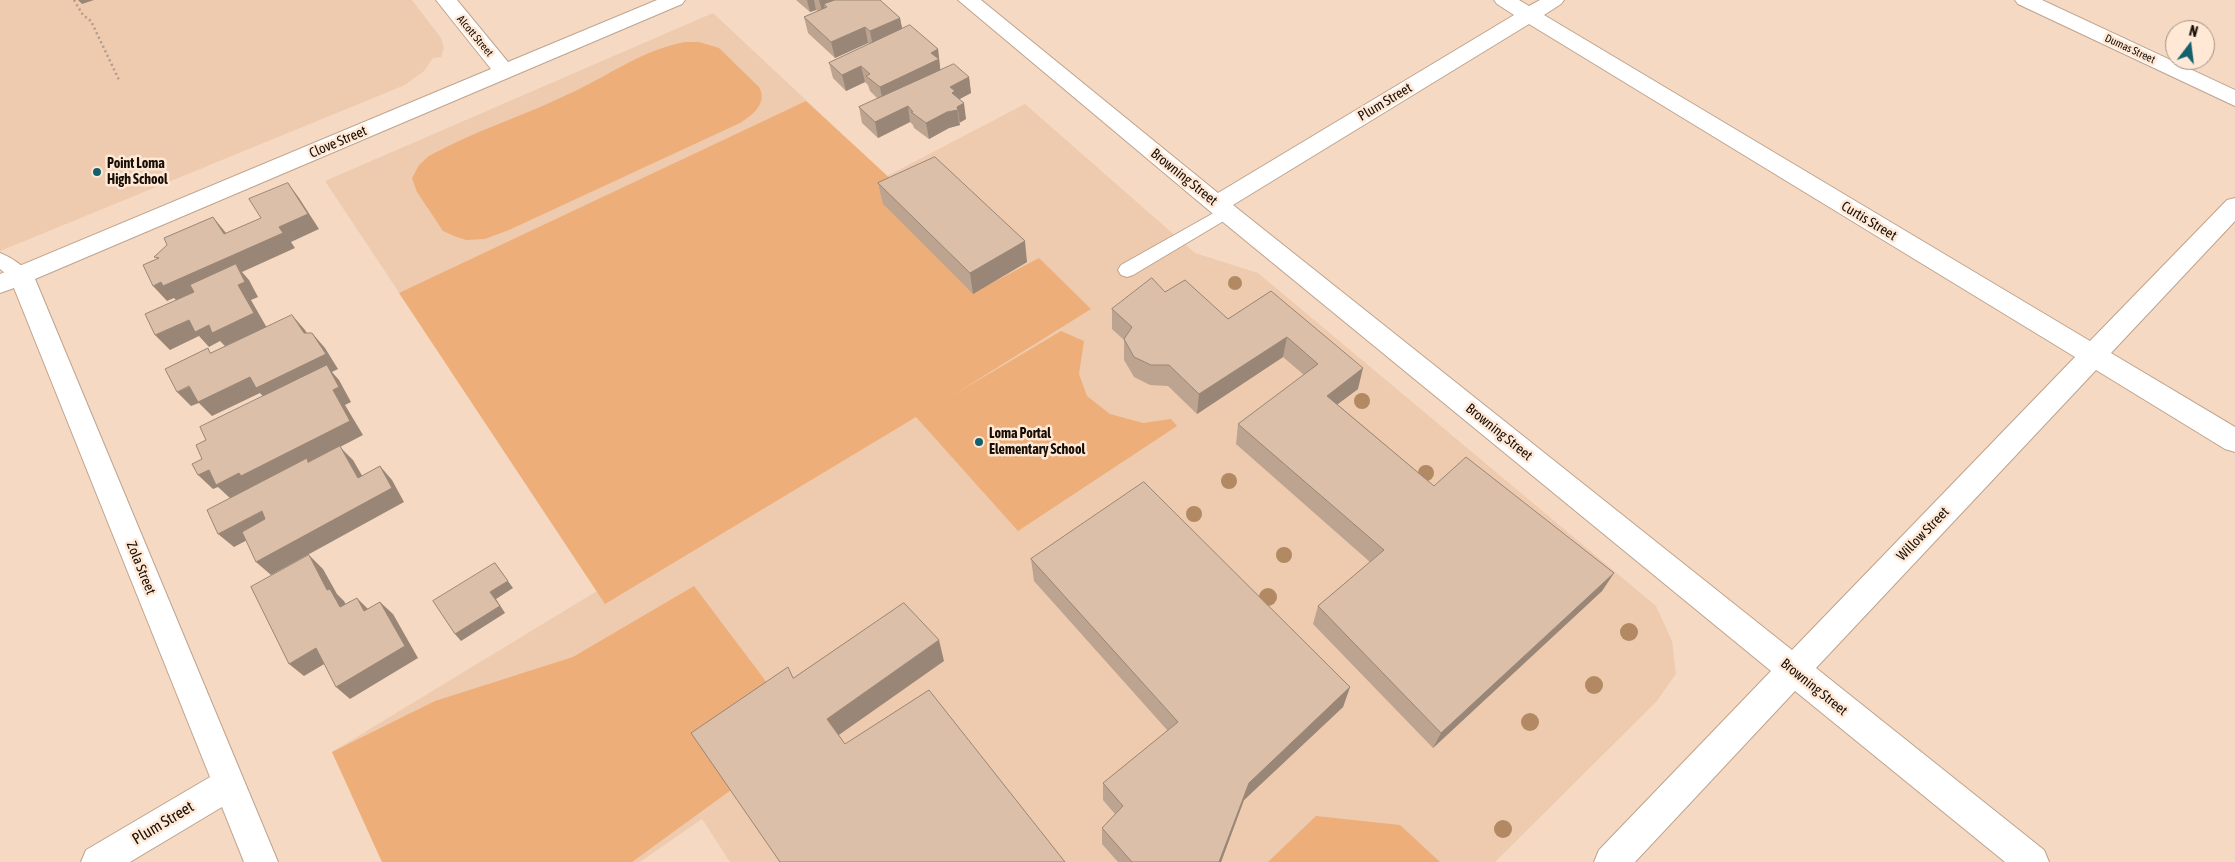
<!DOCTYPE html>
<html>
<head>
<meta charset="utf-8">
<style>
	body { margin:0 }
	#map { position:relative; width:2235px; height:862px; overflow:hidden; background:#f6d9c2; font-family:"Asap Condensed",sans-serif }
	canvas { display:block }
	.north { position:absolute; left:2165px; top:20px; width:50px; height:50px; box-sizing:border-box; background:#ffe8d5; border:1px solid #a29182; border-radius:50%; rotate:15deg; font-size:14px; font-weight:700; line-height:20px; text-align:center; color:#170e06 }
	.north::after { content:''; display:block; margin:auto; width:18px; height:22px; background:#14606c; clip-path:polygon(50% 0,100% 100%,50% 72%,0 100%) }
</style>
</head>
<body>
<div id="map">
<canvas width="2235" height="862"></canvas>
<div class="north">N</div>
</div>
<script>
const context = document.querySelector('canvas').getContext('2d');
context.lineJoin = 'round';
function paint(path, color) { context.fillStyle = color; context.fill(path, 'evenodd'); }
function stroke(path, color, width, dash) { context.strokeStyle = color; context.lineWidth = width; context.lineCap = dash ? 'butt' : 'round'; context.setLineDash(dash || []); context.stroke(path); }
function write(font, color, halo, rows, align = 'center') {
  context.font = font + ' "Asap Condensed",sans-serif'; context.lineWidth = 5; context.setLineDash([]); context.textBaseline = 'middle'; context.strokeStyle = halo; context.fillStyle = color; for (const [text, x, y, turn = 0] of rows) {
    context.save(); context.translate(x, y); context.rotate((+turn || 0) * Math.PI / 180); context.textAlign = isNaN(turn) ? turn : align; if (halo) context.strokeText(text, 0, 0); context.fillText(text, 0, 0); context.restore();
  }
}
paint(new Path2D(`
	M0,0H412L441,38L444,48L441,57L433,58L424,71L405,85L0,251Z
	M713,13L887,176L1025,104L1195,253L1258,273L1656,606L1672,641L1676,674L1656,702L1495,862H730L702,819L640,862H382L332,752L597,591L325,181Z`), '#eecbaf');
paint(new Path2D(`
	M685,42H699L719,48L759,87C768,103 753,115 740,123L509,230L485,239L466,240L454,236L443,231L417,192L412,178L419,165L429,156C476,130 527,115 575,91C611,74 645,49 685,42Z
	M806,101L906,193L973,293L1039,258L1091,309L950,397L1061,331L1084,341L1079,374L1087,396L1110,414L1143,423L1171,419L1177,426L1018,531L916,417L605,604L399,293Z
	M694,586L780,700L731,790L632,862H382L332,752L435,701L573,657Z
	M1316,816L1400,825L1440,862H1268Z`), '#edae79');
const service = new Path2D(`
	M1226,206L1232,208L1235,212L1232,216L1133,275L1127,277L1121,275L1118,270L1121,265Z
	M0,253C10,257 25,266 30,275L27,280C16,283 9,276 0,269Z`);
const minor = new Path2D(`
	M436,0H457L508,62L657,0H685L682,4L35,279L278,862H244L222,807L130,862H81L86,850L210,777L14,288L0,293V274L491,69Z
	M958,0H981L1218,193L1514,15L1497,4L1494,0H1519L1529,6L1540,0H1564L1561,4L1544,15L2090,341L2227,200L2235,198V221L2111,353L2235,427V452L2225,449L2096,370L1816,668L2044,850L2049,862H2005L1795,691L1635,862H1594L1599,850L1771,671L1218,218ZM1529,24L2075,357L1792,650L1233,205Z
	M2015,0H2042L2235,90V106L2018,4Z`);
stroke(service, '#bea38d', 2);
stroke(minor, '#bea38d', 2);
stroke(new Path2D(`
	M74,0L83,15L91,21L120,82`), '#b29b89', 2.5, [2, 3]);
paint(service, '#fff');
paint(minor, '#fff');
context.fillStyle = '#b28962';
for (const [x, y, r] of [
	[1235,283,7],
	[1362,401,8],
	[1426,473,8],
	[1229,481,8],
	[1194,514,8],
	[1284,555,8],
	[1268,597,9],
	[1629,632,9],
	[1594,685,9],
	[1530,722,9],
	[1503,829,9]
]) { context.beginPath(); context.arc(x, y, r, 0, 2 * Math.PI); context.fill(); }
paint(new Path2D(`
	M796,0H880L900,18L902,29L938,49L940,70L969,77L971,93L959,99L966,119L959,123L960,125L949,128L929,139L914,128L913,125L910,122L878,138L862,123L859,107L878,99L870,91L868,85L865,82L846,91L833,78L829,63L870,44L868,43L835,58L808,33L804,17L818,11L816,10L810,12Z
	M878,183L1027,262L973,294L883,204Z
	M1271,291L1358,389L1337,404L1434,486L1614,573L1602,591L1433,748L1313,624L1318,606L1370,562L1236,444L1238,424L1304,375L1283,357L1197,414L1168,386L1150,385L1134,377L1124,360V340L1112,329V309L1165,292L1228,319Z
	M1031,559L1350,687L1343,707L1244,800L1221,862H1118L1102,844V828L1115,814L1103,800V783L1168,731L1034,581Z`), '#bca491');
paint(new Path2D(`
	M78,0H94L82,4Z
	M807,0H814L816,10L810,12Z
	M819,0H856L827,7L824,4L826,14L823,15Z
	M900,18L903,33L873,47L870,31Z
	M865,27L868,43L835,58L831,42Z
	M938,49L941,75L883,103L880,87L931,53Z
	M861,66L865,82L846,91L842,75Z
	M969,77L971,93L956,101L957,107L950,87Z
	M964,103L966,119L959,123L957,107Z
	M908,106L910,122L878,138L875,122Z
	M958,110L960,125L949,128L929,139L926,123L947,112Z
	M288,183L299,198L319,229L291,242L295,248L242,272L249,280L258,297L251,300L267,328L226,347L220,341L209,347L199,336L170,350L155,335L189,320L209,325L254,313L177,301L174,298L167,301L153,286L279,227Z
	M213,217L226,233L237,250L224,234Z
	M1025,241L1027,262L973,294L970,273Z
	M292,315L305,330L316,348L304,333Z
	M312,333L325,348L338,369L332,372L339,380L351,402L345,405L363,435L340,447L353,460L371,491L231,499L218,487L213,489L198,475L333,390L269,403L260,393L212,416L199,403L191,406L177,392Z
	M1287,337L1283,357L1197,414L1199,394Z
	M1363,368L1358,389L1322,416L1327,396Z
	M380,466L392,480L404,502L271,575L256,562Z
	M262,511L276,525L234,547L218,534Z
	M309,555L323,569L337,594L344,601L354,620L340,607L327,590Z
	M495,563L513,588L496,599L505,613L461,641L455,634L490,592Z
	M1614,573L1602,591L1433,748L1441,733Z
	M357,598L370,611H364Z
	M380,602L393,614L418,658L350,699L336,687Z
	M939,640L944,661L836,737L827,719Z
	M316,648L331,660L304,676L289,664Z
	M1350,687L1343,707L1244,800L1221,862H1219L1249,783Z`), '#998676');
const building = new Path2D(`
	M835,0H880L900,18L870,31L865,27L831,42L804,17L827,7L824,4Z
	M910,25L938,49L931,53L939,59L880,87L866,76L870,74L861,66L842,75L829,63Z
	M954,64L969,77L950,87L955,91L952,93L964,103L957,107L958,110L947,112L926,123L911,112H913L908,106L875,122L859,107Z
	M935,157L1025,241L970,273L878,183Z
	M288,183L308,214L279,227L283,233L163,286L161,282L153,286L143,265L159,258L154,257L167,245L164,238L213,217L224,234L261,218L249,199Z
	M236,264L245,282L238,285L254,313L212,333L209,325L195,332L189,320L155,335L145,314L194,292L190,285Z
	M1152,278L1165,292L1185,280L1228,319L1271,291L1363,368L1327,396L1434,486L1466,457L1614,573L1441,733L1318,606L1384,550L1238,424L1318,364L1287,337L1199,394L1169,365H1151L1134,357L1124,339L1132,327L1112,309Z
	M292,315L304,333H312L326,354L256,388L250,377L198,402L189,386L177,392L165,369L208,348L210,353Z
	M327,365L339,387L333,390L350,421L241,476L239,473L216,485L209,470L198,475L192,464L202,459L196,445L206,440L200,427Z
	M340,446L358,478L380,466L392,488L256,562L242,532L265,519L262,511L218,534L207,510L307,458L308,462Z
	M1144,482L1350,687L1249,783L1219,862H1132L1102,828L1123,806L1103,783L1178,722L1031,559Z
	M309,555L327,590L330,589L340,607L357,598L364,611L380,602L405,646L336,687L316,648L289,664L251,587Z
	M495,563L508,581L490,592L500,606L455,634L433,601Z
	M904,603L939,640L827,719L845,744L929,690L1065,862H780L691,733L788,667L793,678Z`);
paint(building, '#dbbfa9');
stroke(building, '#998676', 1);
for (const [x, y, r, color] of [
	[97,172,5,"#14606c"],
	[979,442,5,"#14606c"]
]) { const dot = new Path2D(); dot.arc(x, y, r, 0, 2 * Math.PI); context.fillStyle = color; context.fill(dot); stroke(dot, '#ffe8d5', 2); }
write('11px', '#170e06', '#ffe8d5', [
	["Alcott Street",475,36,50],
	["Dumas Street",2130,49,25]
]);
write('14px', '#170e06', '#ffe8d5', [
	["Plum Street",1385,102,-31],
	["Clove Street",338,142,-23],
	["Browning Street",1184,177,39],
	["Curtis Street",1869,221,31],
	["Browning Street",1499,432,39],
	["Willow Street",1923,534,-46],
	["Zola Street",141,568,68],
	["Browning Street",1814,687,39]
]);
write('bold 14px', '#170e06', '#ffe8d5', [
	["Point Loma",107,164],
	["High School",107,180],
	["Loma Portal",989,434],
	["Elementary School",989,450]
], 'left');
write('16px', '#170e06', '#ffe8d5', [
	["Plum Street",163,823,-31]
]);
</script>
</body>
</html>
